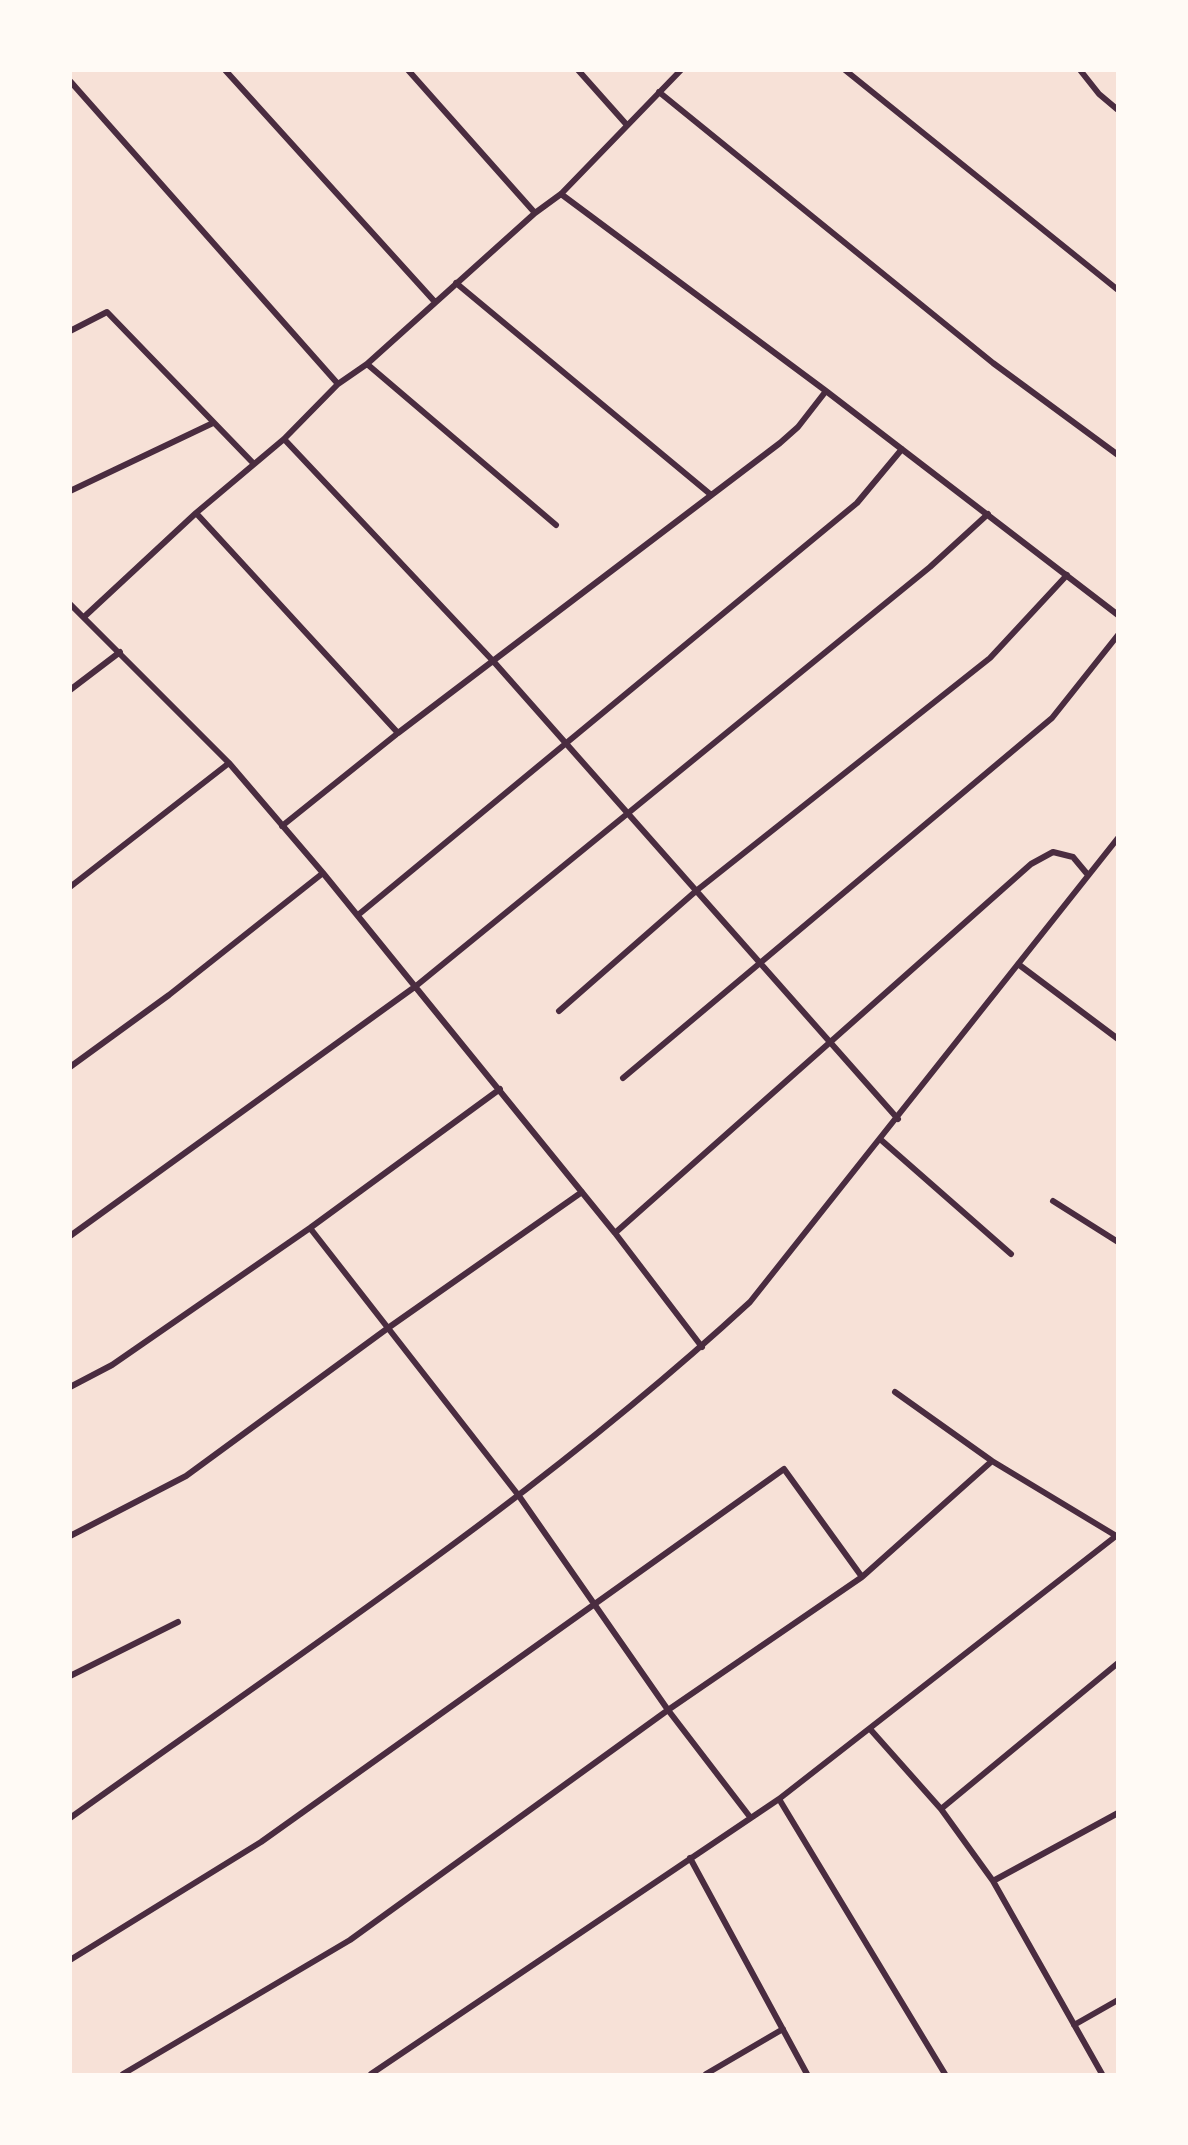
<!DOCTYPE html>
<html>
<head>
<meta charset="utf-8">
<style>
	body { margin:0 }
	#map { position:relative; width:1188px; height:2145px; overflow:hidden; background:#f7e1d7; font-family:"Space Grotesk",sans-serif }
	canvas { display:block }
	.frame { position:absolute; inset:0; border:72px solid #fffaf5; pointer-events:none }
</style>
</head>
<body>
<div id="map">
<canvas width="1188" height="2145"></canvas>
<div class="frame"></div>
</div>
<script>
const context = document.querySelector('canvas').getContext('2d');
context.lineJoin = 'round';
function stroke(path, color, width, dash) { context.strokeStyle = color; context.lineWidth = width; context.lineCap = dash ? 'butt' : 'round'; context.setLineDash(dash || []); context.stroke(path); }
stroke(new Path2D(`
	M225,70L435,302
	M408,70L535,213
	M578,70L626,124
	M845,70L1118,290
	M1080,70L1099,94L1118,110
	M70,81L338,384
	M659,92L993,363L1118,455
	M561,194L826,391L1118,615
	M456,283L710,494
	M70,331L107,312L254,464
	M367,364L556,525
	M284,439L494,662L898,1119
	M70,491L213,423
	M196,513L398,733
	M70,604L229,763L323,873L615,1233L702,1347
	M84,617L196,513L284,439L338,384L367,364L535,213L561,194L681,70
	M70,690L120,652
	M282,826L398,733L780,443L798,427L826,391
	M70,887L229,763
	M358,915L857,503L902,449
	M1018,964L1118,1039
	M559,1011L696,891L990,658L1067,575
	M70,1067L169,995L323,873
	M623,1078L1052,718L1118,635
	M880,1139L1011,1254
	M1053,1201L1118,1242
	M310,1228L519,1496L668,1710L750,1817
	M615,1233L1031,864L1053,852L1073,857L1088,875
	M70,1236L416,986L930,567L988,514
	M70,1387L112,1365L310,1228L500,1089
	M895,1392L992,1461L1118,1537
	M70,1536L186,1476L388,1328L582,1192
	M70,1676L178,1622
	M870,1729L941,1809L993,1881L1102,2074
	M779,1799L945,2074
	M941,1809L1118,1663
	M70,1818C300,1653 542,1494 750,1302L1118,838
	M690,1858L807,2074
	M993,1881L1118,1813
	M70,1960L261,1842L784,1469L862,1577
	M1074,2025L1118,2000
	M123,2074L350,1940L668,1710L862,1577L992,1461
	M371,2074L779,1799L1116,1536
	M706,2074L783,2029`), '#4a2c40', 6);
</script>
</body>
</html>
